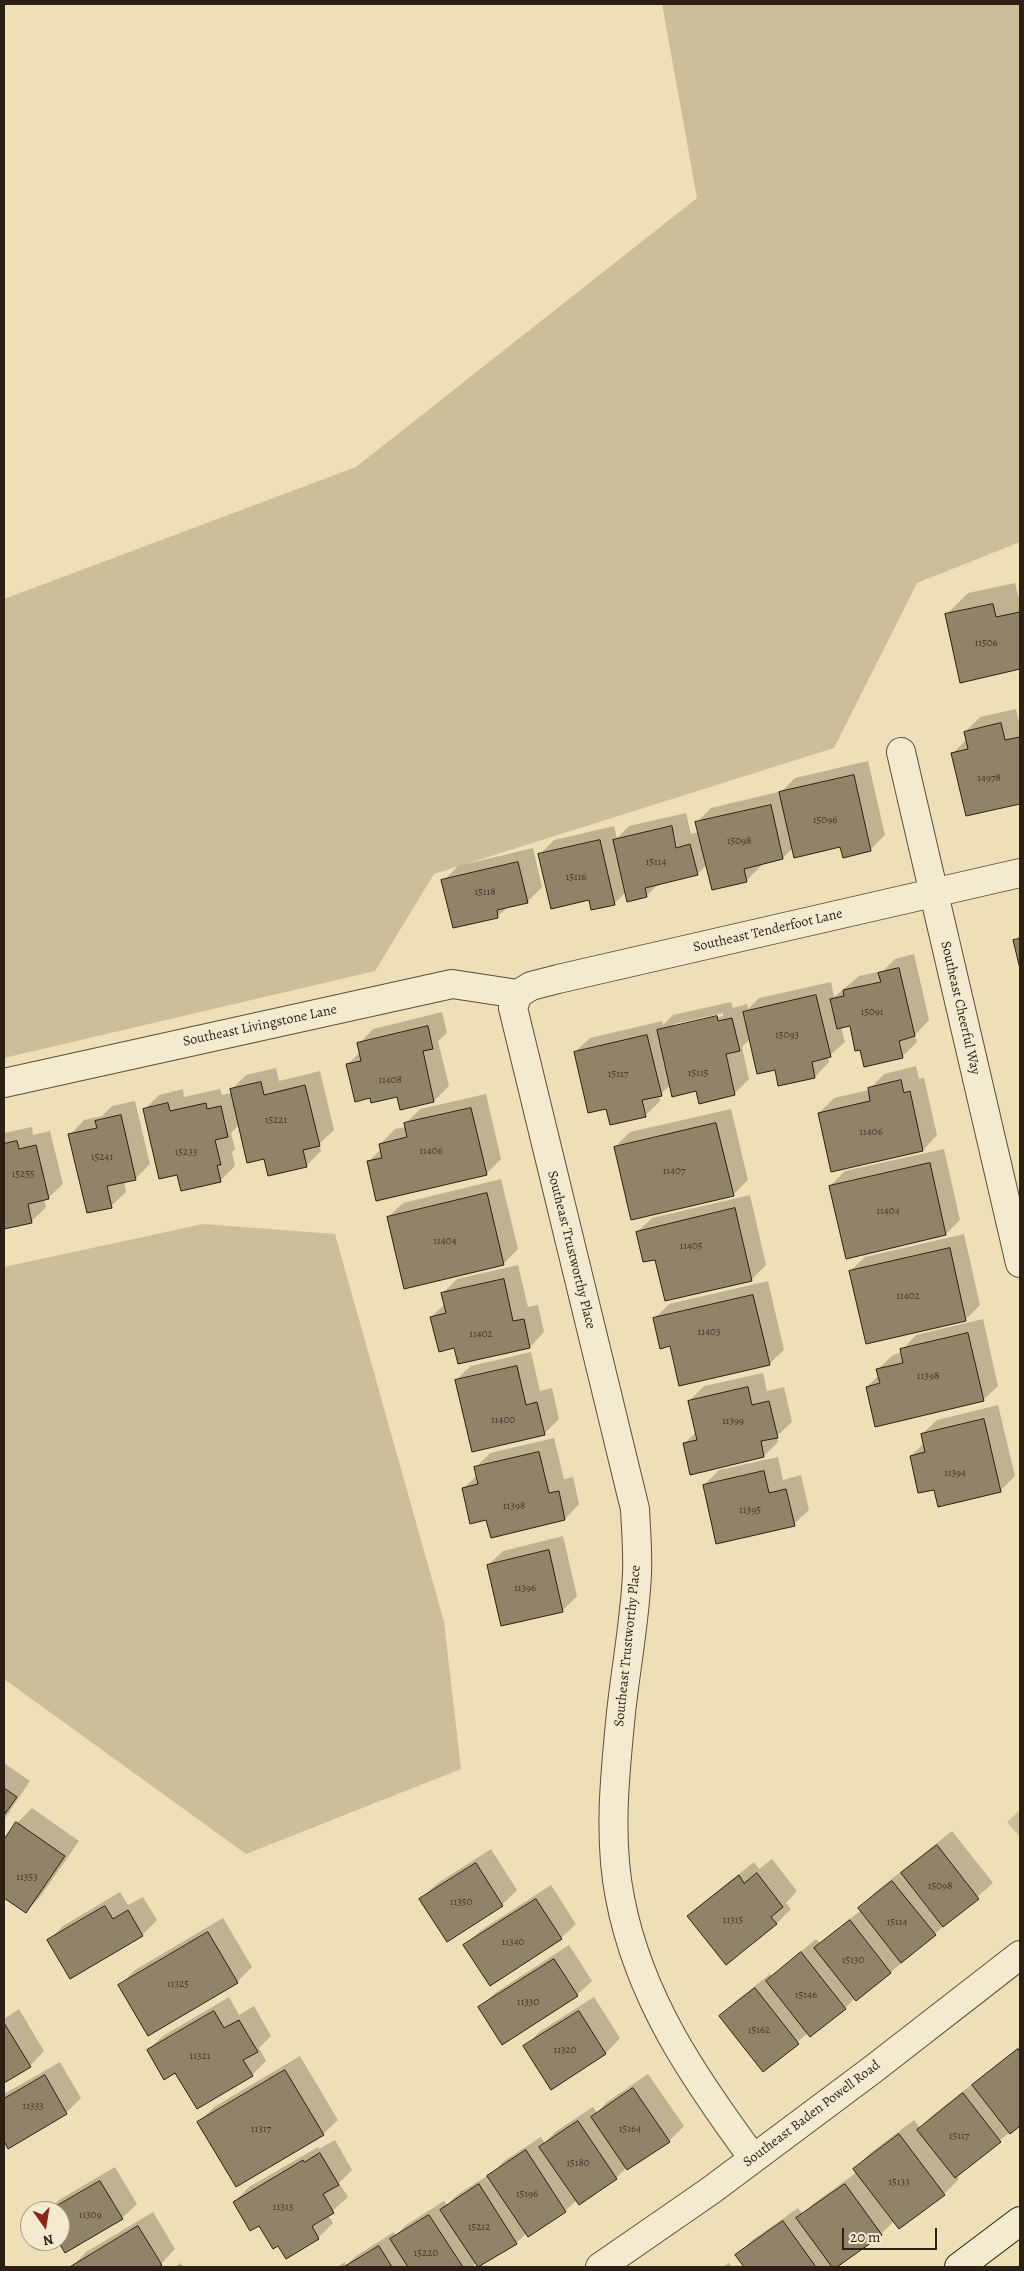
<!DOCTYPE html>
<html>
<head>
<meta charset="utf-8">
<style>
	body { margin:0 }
	#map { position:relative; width:1024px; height:2271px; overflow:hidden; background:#eedfb6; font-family:Alegreya,serif }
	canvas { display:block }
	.frame { position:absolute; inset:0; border:5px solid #2c1f14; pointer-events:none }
	.north { position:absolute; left:20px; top:2201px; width:50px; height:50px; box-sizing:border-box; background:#f4ead0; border:1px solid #a49985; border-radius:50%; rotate:167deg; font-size:14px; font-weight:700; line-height:20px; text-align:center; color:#2c1f14 }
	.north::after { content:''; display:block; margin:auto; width:18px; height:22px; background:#8f2418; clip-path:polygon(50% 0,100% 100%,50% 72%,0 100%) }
	.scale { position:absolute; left:842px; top:2228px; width:95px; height:22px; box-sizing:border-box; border:2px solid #2c1f14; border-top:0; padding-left:6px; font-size:15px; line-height:18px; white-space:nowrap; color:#2c1f14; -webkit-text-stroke:4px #f4ead0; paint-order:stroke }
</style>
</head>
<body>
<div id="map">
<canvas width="1024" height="2271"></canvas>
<div class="frame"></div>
<div class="north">N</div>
<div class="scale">20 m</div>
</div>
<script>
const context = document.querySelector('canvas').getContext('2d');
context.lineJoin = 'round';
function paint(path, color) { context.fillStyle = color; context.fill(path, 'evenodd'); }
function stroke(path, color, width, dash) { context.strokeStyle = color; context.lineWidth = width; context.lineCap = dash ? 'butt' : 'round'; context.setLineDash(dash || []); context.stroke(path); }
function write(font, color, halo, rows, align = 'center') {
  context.font = font + ' Alegreya,serif'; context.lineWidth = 4.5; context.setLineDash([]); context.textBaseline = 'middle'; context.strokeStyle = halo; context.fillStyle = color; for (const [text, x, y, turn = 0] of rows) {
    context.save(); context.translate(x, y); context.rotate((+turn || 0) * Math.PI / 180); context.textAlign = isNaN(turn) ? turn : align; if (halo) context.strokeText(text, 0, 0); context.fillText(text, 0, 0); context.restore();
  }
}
paint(new Path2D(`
	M662,4H1020V542L917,583L834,748L434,874L375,971L4,1058V599L356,467L697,198Z
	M203,1224L335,1234L444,1622L461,1769L246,1854L4,1679V1267Z
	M1020,1810V1837L1007,1822Z`), '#cdbe9a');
paint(new Path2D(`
	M1015,583L1018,596H1020V668L961,681L946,615L968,593Z
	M1016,709L1020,726V802L967,815L953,753L967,739L965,732L980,717Z
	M868,761L885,835L871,849L844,856L841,846L793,848L783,858L760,863L761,866L746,881L707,865L697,874L660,883L646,896L626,892L614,904L590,898L540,854L554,840L614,826L617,838L629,826L686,813L691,834L699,832L697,822L711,808L782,791L795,778Z
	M533,848L542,887L527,902L508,907L498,916L443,881L458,866Z
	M1020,935V964L1015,941Z
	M914,954L929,1020L915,1035L917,1042L902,1057L861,1048L851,1024L841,1027L845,1042L828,1057L829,1062L815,1077L776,1069L750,1039L742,1047L749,1079L734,1094L671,1085L659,1095L660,1101L645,1116L607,1107L575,1052L590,1038L662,1021L663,1025L673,1015L731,1002L733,1008L747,1004L748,1009L759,998L831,982L834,997L859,976L883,971L895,959ZM723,1013V1016L674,1027V1024Z
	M442,1012L447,1033L438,1041L449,1086L434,1101L401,1109L398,1095L347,1065L360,1052L359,1044L373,1029Z
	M916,1066L919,1079L924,1078L937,1135L923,1150L832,1171L819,1113L834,1098L869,1090L884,1074Z
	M276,1068L279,1081L320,1071L334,1130L319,1144L321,1151L306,1166L265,1157L240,1124L231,1133L235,1149L232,1152L235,1166L220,1181L178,1173L145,1109L159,1095L183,1089L184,1097L220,1089L222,1095L232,1093V1089L246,1075Z
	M486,1094L501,1159L486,1174L368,1162L381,1149L380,1144L395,1129L406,1127L405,1124L420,1109Z
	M135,1101L150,1164L135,1179L124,1181L126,1192L111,1206L70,1135L84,1120L102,1116L112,1106Z
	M731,1109L748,1180L733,1195L615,1147L630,1132Z
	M32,1127L33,1135L50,1131L63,1184L48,1198L44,1199L46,1207L31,1222L4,1228V1133Z
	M944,1149L960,1220L946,1234L830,1186L845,1171Z
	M501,1179L518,1249L503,1264L388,1217L403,1203Z
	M750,1195L766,1265L751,1280L637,1232L652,1218Z
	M964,1234L980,1305L966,1319L867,1342L850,1271L865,1257Z
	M518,1265L528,1307L538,1305L544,1332L530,1347H455L431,1317L445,1304L442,1294L457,1279Z
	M768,1281L784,1350L769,1364L671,1344L654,1319L669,1304Z
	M983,1319L998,1386L983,1400L867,1387L879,1375L878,1369L893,1355L902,1352V1350L916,1335Z
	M531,1352L540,1391L552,1388L559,1419L544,1434L456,1380L471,1366Z
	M763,1373L767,1391L784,1387L792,1422L777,1436L778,1442L764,1456L684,1444L696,1432L689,1401L704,1386Z
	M998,1405L1015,1476L1000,1491L935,1488L911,1456L924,1443L922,1434L937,1420Z
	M554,1438L564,1479L573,1477L579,1504L565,1519L487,1518L464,1488L477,1475L475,1468L490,1453Z
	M778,1457L783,1480L801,1475L809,1510L794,1524L704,1485L719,1470Z
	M563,1536L577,1596L562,1611L488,1565L503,1551Z
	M4,1763L30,1781L4,1820Z
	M32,1808L79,1841L40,1897L26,1911L4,1896V1843L17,1823Z
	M952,1831L993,1883L891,1972L857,1999L856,1997L845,2008L808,2033L764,2070L721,2016L736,2001L770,1974L772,1976L816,1939L820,1943L861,1910L859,1908L874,1893Z
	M491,1849L517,1890L502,1905L447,1940L421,1899L435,1885Z
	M772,1859L797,1891L786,1903L791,1909L777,1923L726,1963L689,1916L704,1902L754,1862L759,1869Z
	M551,1885L576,1924L561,1938L465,1946L480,1931Z
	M120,1892L128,1905L143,1897L157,1920L142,1935L49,1941L63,1926Z
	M223,1918L252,1967L237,1982L120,1985L135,1970Z
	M569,1945L592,1981L577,1995L480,2007L495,1993Z
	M229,1997L239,2015L254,2006L271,2036L259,2048L266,2061L252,2075L176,2071L148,2050L163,2036Z
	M594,1997L620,2038L606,2053L551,2088L525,2047L539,2032Z
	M19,2009L44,2051L30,2066L4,2082V2019Z
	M1020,2046V2124L956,2176L959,2179L944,2194L899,2227L894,2221L881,2234L835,2267L832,2265L829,2267H745L737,2256L751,2241L798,2208L803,2214L813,2204L857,2172L854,2169L869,2154L914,2120L920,2128L933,2115Z
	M300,2056L338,2120L323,2134L199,2122L214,2107Z
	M60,2062L81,2098L66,2113L8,2147L4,2139V2094Z
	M648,2074L684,2126L669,2141L627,2167L616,2178L579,2203L577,2200L565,2211L528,2235L527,2233L516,2243L479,2267L476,2263L472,2267H337L345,2262L346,2265L356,2256L394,2232L396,2235L406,2225L444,2201L447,2205L457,2195L493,2172L504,2161L541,2137L545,2143L555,2132L593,2107L597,2113L607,2102Z
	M335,2140L352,2170L339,2183L348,2197L328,2215L333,2223L318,2238L278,2244L234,2202L249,2187L318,2147L319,2149Z
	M115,2167L137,2204L122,2218L66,2252L60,2241V2211H48L59,2200Z
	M153,2212L175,2249L161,2264L155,2267H72L86,2252Z
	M181,2263L183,2267H174Z
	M729,2263L732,2267H722Z`), '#0003');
const building = new Path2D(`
	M993,604L996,617L1020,612V669L960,683L945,614Z
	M1001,723L1005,740L1020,737V804L966,816L951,753L968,749L964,732Z
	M854,775L871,851L843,858L840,847L794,858L779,792Z
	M771,805L783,859L744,869L747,882L712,890L695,822Z
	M672,826L676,848L690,844L698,875L645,888L647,897L627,902L613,840Z
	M600,840L615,905L591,910L589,900L551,909L538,854Z
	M518,862L528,903L497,910L498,918L453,928L441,880Z
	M1020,939V969L1013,940Z
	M899,968L915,1036L899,1041L903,1058L864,1067L860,1050L855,1051L850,1026L837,1029L830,999L844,996L843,990L881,982L878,973Z
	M816,995L831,1057L812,1062L815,1078L778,1086L775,1070L757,1074L743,1012Z
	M717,1016L718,1021L732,1018L740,1051L726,1054L735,1095L699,1104L696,1091L672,1097L657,1030Z
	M428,1026L433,1049L423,1051L434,1102L400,1110L397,1097L371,1103L370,1098L355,1102L346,1064L361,1061L357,1043Z
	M647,1035L662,1096L642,1100L646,1117L610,1125L606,1109L588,1113L574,1052Z
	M901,1080L904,1093L910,1091L923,1151L831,1172L818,1113L870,1101L868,1088Z
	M261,1082L264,1095L305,1085L320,1146L303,1150L307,1167L268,1176L264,1159L247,1163L230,1089Z
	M168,1103L170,1111L206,1103L207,1109L221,1106L228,1137L215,1140L221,1165H217L221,1182L181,1191L177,1175L159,1179L143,1109Z
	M471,1108L487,1175L376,1201L367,1161L382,1158L379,1144L407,1137L404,1123Z
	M121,1115L136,1180L107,1186L112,1208L87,1213L68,1134L97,1128L95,1121Z
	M716,1123L734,1196L631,1220L614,1147Z
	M17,1141L19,1149L36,1145L49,1199L28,1204L32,1223L4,1229V1144Z
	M930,1163L946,1235L846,1259L829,1186Z
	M487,1193L504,1265L404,1289L387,1217Z
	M735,1208L752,1281L665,1301L655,1260L643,1262L636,1232Z
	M950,1248L966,1321L866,1344L849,1271Z
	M504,1279L513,1321L524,1319L530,1348L458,1364L454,1348L439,1352L430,1317L446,1313L441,1293Z
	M753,1295L770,1365L679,1386L670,1346L660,1349L653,1318Z
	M968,1333L984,1401L875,1427L866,1387L880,1383L876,1369L903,1363L900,1349Z
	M517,1366L526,1405L537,1402L545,1435L472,1452L455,1380Z
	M748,1387L752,1405L769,1401L778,1438L761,1441L764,1457L690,1475L683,1443L697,1440L688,1401Z
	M984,1419L1001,1492L938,1507L934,1490L918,1493L910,1456L925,1452L921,1434Z
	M539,1452L549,1493L559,1491L565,1520L491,1538L486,1520L470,1524L462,1488L478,1484L474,1467Z
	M764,1471L769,1493L786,1489L795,1526L716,1544L703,1485Z
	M549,1550L563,1612L501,1626L487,1565Z
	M4,1788L17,1797L4,1815Z
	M16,1822L65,1856L26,1913L4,1898V1840Z
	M937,1845L979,1899L943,1927L901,1873Z
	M476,1863L503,1906L447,1942L419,1899Z
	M757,1873L783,1907L771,1917L777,1924L726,1965L687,1916L739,1875L744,1883Z
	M892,1881L936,1935L901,1963L858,1908Z
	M536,1899L562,1939L490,1986L463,1945Z
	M105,1906L113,1919L128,1910L143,1936L70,1979L47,1940Z
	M850,1920L891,1973L856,2001L814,1948Z
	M208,1932L238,1983L148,2036L118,1985Z
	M801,1952L846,2009L810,2037L766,1981Z
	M554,1959L578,1996L502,2045L478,2007Z
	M755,1988L799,2044L763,2072L719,2016Z
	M214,2011L224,2028L239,2020L258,2052L243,2060L253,2076L197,2109L175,2073L164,2080L147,2050Z
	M579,2011L606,2054L551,2090L523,2046Z
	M4,2023L31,2067L4,2083Z
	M1018,2049L1020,2052V2126L1010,2134L972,2085Z
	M285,2070L324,2135L236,2187L197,2122Z
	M45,2075L67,2114L8,2149L4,2141V2099Z
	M633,2088L670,2142L627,2170L591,2117Z
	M963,2093L1001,2142L955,2178L917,2130Z
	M578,2121L617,2179L579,2205L539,2147Z
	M899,2134L945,2195L899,2229L853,2169Z
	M526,2150L566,2212L528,2237L487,2176Z
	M320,2153L339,2185L323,2194L334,2213L312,2226L319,2239L286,2259L278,2246L273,2249L259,2226L250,2231L233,2202L303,2160L304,2162Z
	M100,2181L123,2219L65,2253L58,2241H60V2211H48Z
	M479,2184L517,2244L478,2267L440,2210Z
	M845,2184L882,2235L837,2267H832L796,2218Z
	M429,2215L463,2267H408L390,2239Z
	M783,2221L816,2267H744L735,2255Z
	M138,2226L162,2265L158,2267H70Z
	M379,2246L392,2267H344Z`);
paint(building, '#918368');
stroke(building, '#2c1f14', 1);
const street = new Path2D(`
	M901,752L1020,1263
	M518,994L513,1008L635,1509C636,1531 638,1552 637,1574C635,1620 626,1666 621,1713C615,1773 608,1838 620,1898C639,1998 694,2078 753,2158
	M518,994L531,986L558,979L1020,873
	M4,1083L452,984L518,994
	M600,2267L710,2191L872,2070L1020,1955`);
const secondary = new Path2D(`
	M959,2267L1020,2221`);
stroke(street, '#5c4f3c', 30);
stroke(secondary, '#2c1f14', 30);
stroke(street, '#f4ead0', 28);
stroke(secondary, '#f4ead0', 28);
write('11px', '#453829', null, [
	["11506",986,643],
	["14978",989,778],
	["15096",825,820],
	["15098",739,841],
	["15114",656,862],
	["15116",576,877],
	["15118",485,892],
	["15091",872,1012],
	["15093",787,1035],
	["15115",698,1073],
	["15117",618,1074],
	["11408",390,1080],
	["15221",276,1120],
	["11406",871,1132],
	["11406",431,1151],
	["15233",186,1152],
	["15241",102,1157],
	["11407",674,1171],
	["15255",23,1174],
	["11404",888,1211],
	["11404",445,1241],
	["11405",691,1246],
	["11402",908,1296],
	["11403",709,1332],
	["11402",481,1334],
	["11398",928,1376],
	["11400",503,1420],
	["11399",733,1421],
	["11394",955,1473],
	["11398",514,1506],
	["11395",750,1510],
	["11396",525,1588],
	["11353",27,1877],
	["15098",940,1886],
	["11350",461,1902],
	["11315",733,1920],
	["15114",897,1922],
	["11340",513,1942],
	["15130",853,1960],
	["11325",178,1984],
	["15146",806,1995],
	["11330",528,2002],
	["15162",759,2030],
	["11320",565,2050],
	["11321",200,2056],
	["11333",33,2106],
	["11317",261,2129],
	["15164",630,2129],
	["15117",959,2136],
	["15180",578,2163],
	["15133",899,2182],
	["15196",527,2194],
	["11313",283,2207],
	["11309",90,2215],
	["15212",479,2227],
	["15220",426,2253]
]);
write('14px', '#2c1f14', '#f4ead0', [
	["Southeast Tenderfoot Lane",768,931,-13],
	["Southeast Cheerful Way",960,1008,77],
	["Southeast Livingstone Lane",260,1026,-12],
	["Southeast Trustworthy Place",571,1250,76],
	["Southeast Trustworthy Place",628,1646,-84],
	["Southeast Baden Powell Road",812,2114,-37]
]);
</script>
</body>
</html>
